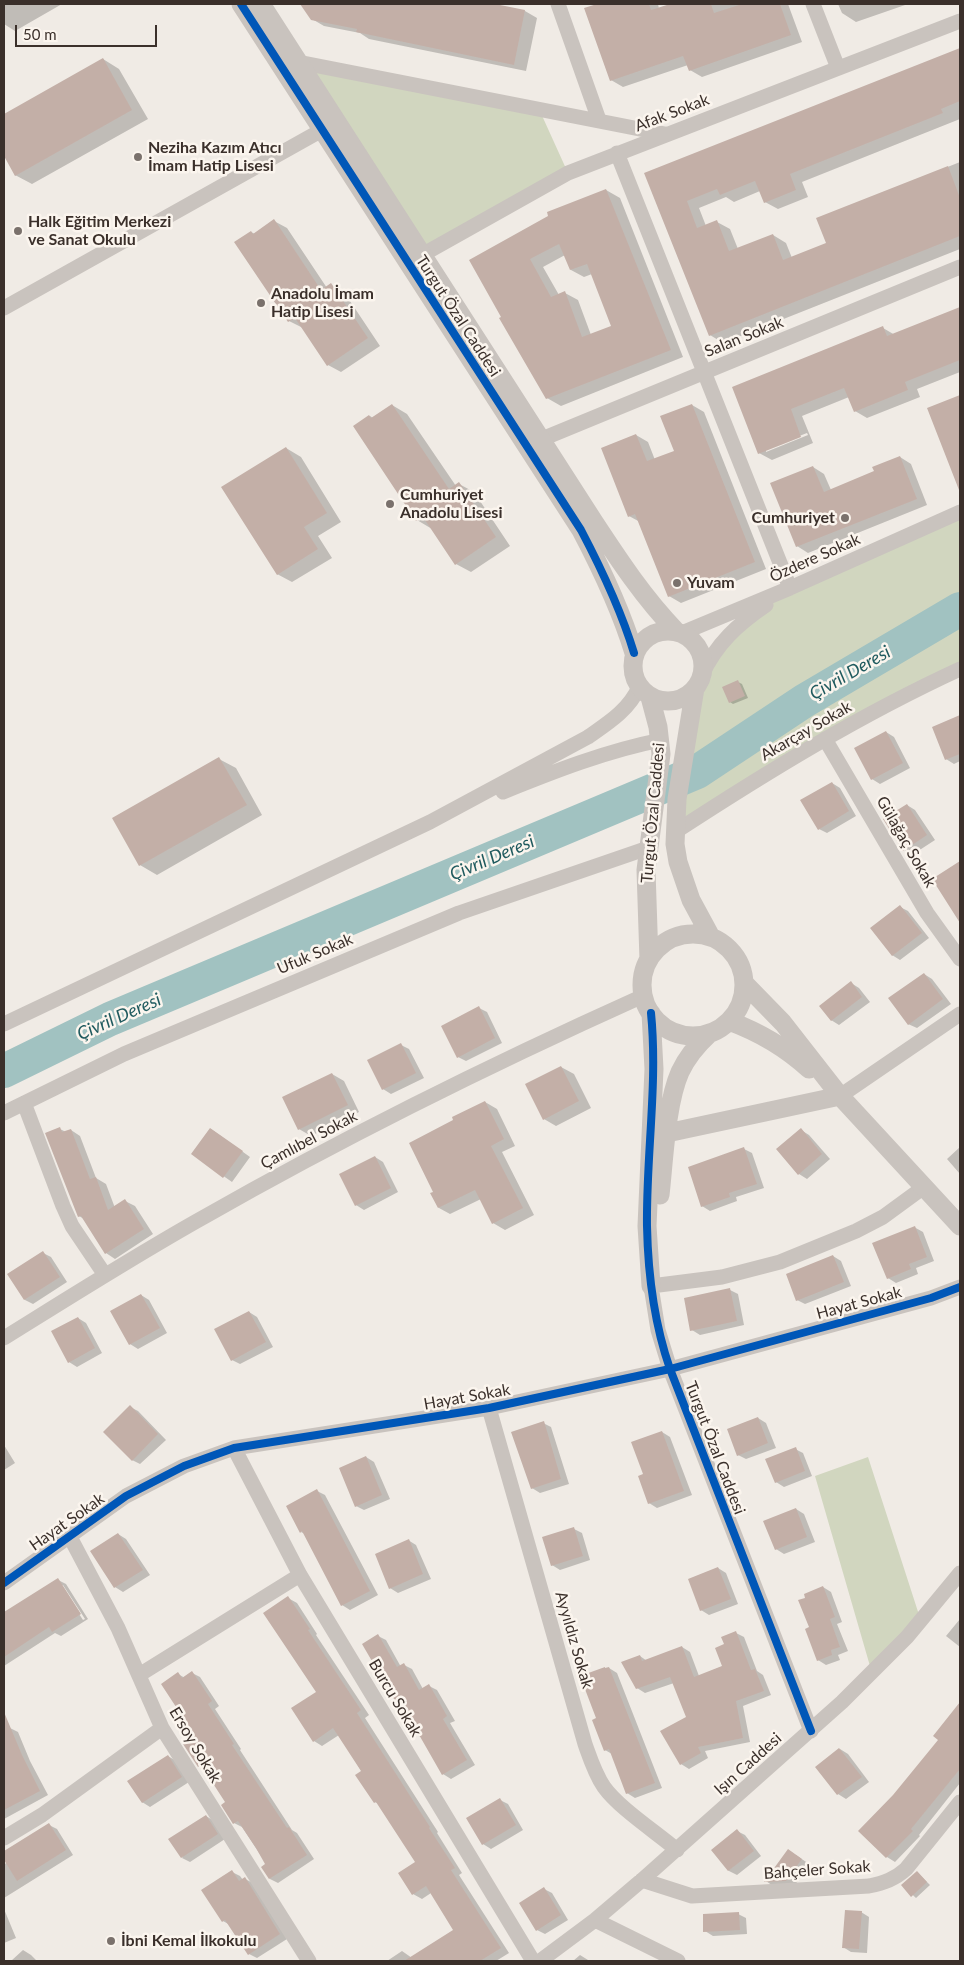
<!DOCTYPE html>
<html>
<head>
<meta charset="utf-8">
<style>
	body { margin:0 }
	#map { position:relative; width:964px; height:1965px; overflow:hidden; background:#f0ebe5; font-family:Lato,sans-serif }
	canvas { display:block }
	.frame { position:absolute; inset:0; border:5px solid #3b302b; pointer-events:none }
	.scale { position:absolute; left:15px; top:25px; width:142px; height:22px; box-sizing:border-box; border:2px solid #3b302b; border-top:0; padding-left:6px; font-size:15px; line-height:18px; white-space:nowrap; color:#3b302b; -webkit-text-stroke:4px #fbf5ee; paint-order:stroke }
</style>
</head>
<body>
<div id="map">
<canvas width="964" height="1965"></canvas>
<div class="frame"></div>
<div class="scale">50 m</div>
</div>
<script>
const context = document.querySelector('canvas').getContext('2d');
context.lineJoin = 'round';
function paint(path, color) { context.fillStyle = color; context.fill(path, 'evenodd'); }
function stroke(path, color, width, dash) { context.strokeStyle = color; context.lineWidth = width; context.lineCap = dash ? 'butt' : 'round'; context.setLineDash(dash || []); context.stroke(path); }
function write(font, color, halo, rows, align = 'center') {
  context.font = font + ' Lato,sans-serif'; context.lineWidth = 5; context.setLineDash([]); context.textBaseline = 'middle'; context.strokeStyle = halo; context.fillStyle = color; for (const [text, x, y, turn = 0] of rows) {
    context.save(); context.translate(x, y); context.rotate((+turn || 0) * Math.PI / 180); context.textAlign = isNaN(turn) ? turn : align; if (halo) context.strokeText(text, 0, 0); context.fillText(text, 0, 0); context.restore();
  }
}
paint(new Path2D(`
	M298,62L539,109L568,173L423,255Z
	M960,512V669L675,826L695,688L712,655L790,588Z
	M868,1457L921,1621L872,1673L815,1476Z`), '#d1d6bf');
paint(new Path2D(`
	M4,4H62L15,31L4,24Z
	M302,4H489L525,11L537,18L526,71L369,39L360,33L324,26L312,19Z
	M601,4H658L659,9L673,4H788L802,42L702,77L690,70L688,65L623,87L611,80L585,9Z
	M838,4H908L856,22L842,13Z
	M960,49V119L802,182L808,197L778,209L765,202L760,191L734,202L726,197L699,208L706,226L717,222L730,229L738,249L773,235L786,243L792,258L828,244L818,219L960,162V249L723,343L710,335L646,174Z
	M103,59L119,69L148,119L32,184L15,175L4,154V115Z
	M606,190L620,198L683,357L561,406L547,398L471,260ZM565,255L571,270L584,277L592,274L613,326L591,335L578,300L565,293L559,295L543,267Z
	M274,221L287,228L327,288L331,285L344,292L380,346L341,372L328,365L303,328L289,321L251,232L255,234Z
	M960,309V372L917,389L920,397L867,418L855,411L849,397L802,416L813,443L772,460L759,453L734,387L883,328L895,335ZM807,433L808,435L766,452V449Z
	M960,396V478L955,475L929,409Z
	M392,405L407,414L456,486L459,484L474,492L510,546L471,572L456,564L432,529L417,520L354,426L370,416L373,418Z
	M692,405L704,412L766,569L681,603L669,596L640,522L629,516L636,435L648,442L655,460L676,452Z
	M286,448L301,457L341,522L318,536L332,558L292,582L277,574Z
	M900,457L911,464L927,505L808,553L797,546L813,467L824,474L831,490L875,472Z
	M738,682L742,684L748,698L733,704L730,702Z
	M960,717V761L954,764L946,759L933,728Z
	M886,732L894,737L910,768L880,784L872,779Z
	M219,759L236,768L262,815L157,875L140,865Z
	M832,783L840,788L856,816L827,833L819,829Z
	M907,805L915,810L935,840L912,855L904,850Z
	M900,907L908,911L929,938L900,960L892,955Z
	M924,974L932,979L951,1004L917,1028L908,1024Z
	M851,983L859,988L870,1002L839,1025L831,1020Z
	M479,1008L487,1012L502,1043L466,1061L458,1057Z
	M401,1045L409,1049L424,1078L391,1094L383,1089Z
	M561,1067L574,1074L591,1108L556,1126L544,1119Z
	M332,1074L344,1081L359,1112L311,1136L299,1129Z
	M485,1102L497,1109L515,1146L502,1152L534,1215L505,1230L493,1223L481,1199L450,1214L439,1208L434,1192L455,1121Z
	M60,1129L66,1132L71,1130L80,1136L96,1178L106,1184L115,1208L125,1201L135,1206L153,1234L115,1259L106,1253L84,1219L79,1216Z
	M211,1129L250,1157L232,1182L192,1154Z
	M801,1130L809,1135L830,1159L807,1179L799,1174Z
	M960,1147V1174L947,1159Z
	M744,1149L752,1153L764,1188L736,1197L737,1201L710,1211L702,1206Z
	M375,1157L383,1162L398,1192L364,1210L356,1205Z
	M914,1227L923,1232L934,1261L916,1268L918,1274L896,1283L888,1278Z
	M43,1253L51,1257L67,1282L33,1304L25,1300L9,1275Z
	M833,1256L841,1261L851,1286L805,1304L797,1300Z
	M730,1290L738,1294L744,1325L700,1335L692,1330Z
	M141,1295L149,1300L167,1333L138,1349L130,1344Z
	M249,1312L257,1317L273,1347L240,1364L232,1360Z
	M78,1318L86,1323L102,1353L77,1367L69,1362Z
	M130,1407L138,1411L166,1440L140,1464L132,1460Z
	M758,1418L766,1423L776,1448L746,1459L738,1455Z
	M543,1423L551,1427L569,1484L540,1493L532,1488Z
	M662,1432L670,1437L692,1495L657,1508L649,1503L645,1475Z
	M4,1445L15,1463L4,1470Z
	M795,1449L803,1453L812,1476L784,1487L776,1482Z
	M366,1457L374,1462L390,1499L364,1510L356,1506Z
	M317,1491L325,1495L378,1595L350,1610L342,1605L305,1534L301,1532Z
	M796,1509L804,1514L815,1542L784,1554L776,1549Z
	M574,1529L582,1533L590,1560L560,1570L552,1565Z
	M118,1534L126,1539L150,1575L123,1592L115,1587L92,1551Z
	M408,1540L416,1545L431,1579L398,1593L390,1588Z
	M718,1568L726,1573L738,1604L709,1615L701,1610Z
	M58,1580L66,1584L88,1619L61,1636L55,1633L4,1666V1614ZM60,1585H63L85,1619L83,1620Z
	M823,1587L831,1592L842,1622L837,1624L848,1651L838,1655L840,1660L826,1665L818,1660L810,1628L807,1598Z
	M288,1598L297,1603L317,1634L316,1635L369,1715L365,1718L438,1832L437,1833L462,1873L459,1875L509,1953L496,1961H387L402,1951L412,1958L455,1930L431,1893L422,1899L413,1894L417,1862L379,1804L375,1802L362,1772L339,1735L322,1746L314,1741L318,1692Z
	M960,1619V1647L946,1636Z
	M736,1633L744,1637L757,1671L763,1675L771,1695L743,1706L750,1742L705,1751L708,1758L689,1769L681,1764L687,1717L674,1683L645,1693L637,1688L640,1656L647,1661L682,1647L690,1652L699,1676L723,1666Z
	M378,1636L386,1640L401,1667L404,1665L412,1669L423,1689L429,1686L437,1690L455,1721L450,1723L475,1765L451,1779L443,1774L421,1737L416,1734Z
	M609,1668L617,1673L662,1788L635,1798L627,1793L612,1754L605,1750L598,1719Z
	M192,1673L200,1677L219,1706L215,1709L241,1749L240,1750L292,1830L297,1833L314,1859L278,1883L270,1879L267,1865L242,1827L234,1823L227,1803L206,1771L199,1766L197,1736L178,1674L185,1678Z
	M956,1709L960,1712V1783L919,1835L920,1836L895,1862L887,1857L860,1831L894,1796L940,1739Z
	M10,1728L18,1732L30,1761L48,1795L4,1819V1730Z
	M840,1749L848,1754L869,1782L846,1799L838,1794L817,1767Z
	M168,1756L176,1761L189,1782L150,1807L142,1802Z
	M500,1800L508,1804L523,1830L491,1849L483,1844Z
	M206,1816L214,1821L225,1839L190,1862L182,1858Z
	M49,1825L57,1829L73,1855L4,1898V1864L7,1863L4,1858V1853Z
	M737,1831L745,1835L761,1856L737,1875L729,1871L712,1850Z
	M796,1855L809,1864L795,1885L773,1886L766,1881Z
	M232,1872L240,1876L243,1880L245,1879L253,1883L287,1939L257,1958L249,1954L230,1925L223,1921Z
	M917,1872L930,1885L916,1898L902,1885Z
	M544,1889L552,1893L568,1920L545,1934L537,1930Z
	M4,1909L16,1938L4,1943Z
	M861,1912L869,1917L867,1953L851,1952L843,1947Z
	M738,1914L746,1918L747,1934L713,1936L705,1931Z
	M23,1950L31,1955L37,1961H11Z
	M580,1955L588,1960L590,1961H573Z`), '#0003');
stroke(new Path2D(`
	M4,1071L110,1019L697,772L804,701L960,609`), '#a1c2c1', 34);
paint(new Path2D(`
	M300,4H495L525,10L514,65L356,32L357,29L311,20Z
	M597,4H649L651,10L670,4H711L714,13L742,4H780L791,35L689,71L683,56L610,81L584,8Z
	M960,48V101L941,109L943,113L790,174L796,190L764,203L755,181L720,195L717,189L687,201L697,228L717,220L729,251L773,234L783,260L826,243L816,218L948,166L960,198V236L709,336L644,173Z
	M103,58L132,110L15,176L4,156V114Z
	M606,189L671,350L546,399L499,318L501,317L469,260L548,216L547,212ZM559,244L570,270L587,264L611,326L582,337L565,291L551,297L530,259Z
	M274,219L321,290L331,283L368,338L327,366L295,318L288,322L234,242L251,231L253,234Z
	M960,307V360L905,382L908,390L854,412L844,388L791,409L801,437L758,454L732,387L883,326L887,336Z
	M960,395V489L959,490L927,408Z
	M392,404L449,489L459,482L496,537L455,565L423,517L416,521L353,426L369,415L371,418Z
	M692,404L755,562L668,597L635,514L628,517L601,448L636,434L647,461L674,451L660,416Z
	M286,447L327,513L304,527L318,549L277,575L221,487Z
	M900,456L917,499L796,547L770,483L813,466L824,492L874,471L872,467Z
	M738,680L745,696L729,703L722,687Z
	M960,715V754L945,760L932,727Z
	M886,731L903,763L871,780L854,748Z
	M219,757L247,805L139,866L112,818Z
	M832,782L849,811L818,830L800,800Z
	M907,804L927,835L903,851L883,819Z
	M960,861V923L932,879Z
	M900,905L922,933L892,956L870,928Z
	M924,973L943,999L908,1025L888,998Z
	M851,981L862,997L831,1021L819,1006Z
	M479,1006L495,1038L457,1058L441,1026Z
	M401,1043L416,1073L382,1090L367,1060Z
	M561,1066L579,1101L543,1120L525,1084Z
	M332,1073L348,1105L298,1130L282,1097Z
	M485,1101L504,1139L491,1146L523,1208L492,1224L475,1190L438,1208L430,1193L433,1192L409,1143L453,1120L452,1117Z
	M60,1127L62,1132L71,1129L90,1179L96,1177L108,1210L125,1199L144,1229L105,1254L81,1216L78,1217L45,1133Z
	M210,1128L243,1151L223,1178L191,1154Z
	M801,1128L822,1154L798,1175L776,1149Z
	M744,1147L757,1184L729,1193L730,1197L701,1207L688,1167Z
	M375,1156L391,1188L355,1206L339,1174Z
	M915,1226L927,1257L909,1264L911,1269L887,1279L872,1243Z
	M43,1251L60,1277L24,1300L7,1274Z
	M833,1255L844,1282L796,1301L786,1274Z
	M730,1288L737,1321L690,1331L684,1298Z
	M141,1294L160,1328L129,1345L110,1311Z
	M249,1311L266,1342L231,1361L214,1329Z
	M78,1317L95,1348L68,1363L51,1331Z
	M130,1405L158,1434L132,1461L103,1432Z
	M758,1417L768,1443L737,1456L727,1429Z
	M544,1421L561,1479L531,1489L511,1432Z
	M662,1431L684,1491L648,1504L638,1476L643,1474L631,1442Z
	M796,1447L805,1471L775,1483L765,1459Z
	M366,1456L382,1495L355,1507L339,1468Z
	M317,1489L370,1591L341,1606L302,1531L300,1533L286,1506Z
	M796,1508L807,1537L775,1550L763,1521Z
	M574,1527L583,1556L551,1566L542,1537Z
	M118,1533L143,1570L114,1588L90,1551Z
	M409,1539L423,1574L389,1589L375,1554Z
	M718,1567L731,1599L700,1611L688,1579Z
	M58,1578L81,1614L52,1632L49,1627L4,1657V1612Z
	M823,1586L835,1617L830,1619L840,1647L831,1650L832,1655L817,1661L805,1629L809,1627L798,1600L805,1598L804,1594Z
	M288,1596L310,1629L308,1630L361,1710L357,1713L430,1827L429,1828L455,1868L451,1870L501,1948L480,1961H404L453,1930L426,1886L412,1895L398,1873L415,1862L376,1802L374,1803L355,1775L361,1771L333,1728L313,1742L291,1708L316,1692L263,1613Z
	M736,1631L751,1670L755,1669L764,1691L736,1701L743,1738L698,1747L701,1753L680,1765L660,1731L686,1717L670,1677L636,1689L621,1662L640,1655L642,1661L682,1646L694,1677L722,1666L715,1648L724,1644L721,1637Z
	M378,1634L397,1667L404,1663L419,1690L429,1684L447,1716L443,1719L467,1760L442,1775L418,1733L415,1735L362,1644Z
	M605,1667V1668L609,1667L655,1783L626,1794L609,1749L604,1751L592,1720L596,1718L580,1676Z
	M192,1671L212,1701L208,1704L234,1744L232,1745L287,1828L289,1827L307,1855L269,1879L261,1867L265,1864L256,1848L238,1821L233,1824L221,1805L225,1802L201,1765L198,1767L183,1744L195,1736L161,1684L178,1672L182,1678Z
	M960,1702V1769L911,1829L913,1831L886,1858L858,1831L893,1795L938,1740L933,1736Z
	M4,1712L22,1755L40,1791L4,1810Z
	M839,1748L862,1777L837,1795L815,1767Z
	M168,1755L182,1777L142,1803L127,1781Z
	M500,1798L516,1825L482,1845L466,1818Z
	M206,1815L218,1834L181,1858L168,1839Z
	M49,1823L66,1850L17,1881L4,1860V1851Z
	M737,1829L754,1851L728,1871L711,1850Z
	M788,1849L802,1859L786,1881L764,1882Z
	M232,1870L239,1881L245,1877L280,1934L248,1955L225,1920L222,1922L201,1890Z
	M917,1871L927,1882L911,1897L901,1885Z
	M544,1887L561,1915L536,1931L519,1903Z
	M845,1910L862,1911L859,1949L842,1948Z
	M739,1912L740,1930L703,1932V1914Z`), '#c3afa7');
stroke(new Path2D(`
	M558,4L599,120
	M813,4L838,68
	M298,62L665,134
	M617,153L790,588
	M413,260L568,173L960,21
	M4,308L331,125
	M542,439L960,267
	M682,633L790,588L960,512
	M702,675C716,644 738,624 766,605
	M825,739L927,913L960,959
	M503,792C555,771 606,751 661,740
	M675,832C767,772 860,715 960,669
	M4,1024L430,822L588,737C608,723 629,710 639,687
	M840,1096L960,1014
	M24,1103L63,1206L72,1226L105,1275
	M4,1113L124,1054L459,913L648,848
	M4,1338C70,1297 136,1255 204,1217C346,1136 494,1063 643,996
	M489,1408L585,1744C590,1758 595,1774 604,1787C619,1808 656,1832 677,1850
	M234,1448L300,1575L533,1961
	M70,1537L118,1628L162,1728L309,1961
	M4,1583L126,1496L184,1466L234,1448L489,1408L670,1369L931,1298L960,1287
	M139,1675L300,1575
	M811,1731L670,1369L658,1330L651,1286L722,1277L780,1262L856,1231L883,1217L924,1187
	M4,1838L42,1815L162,1728
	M642,1880L692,1896L869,1886C884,1883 895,1879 906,1869L960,1802
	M595,1920L678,1961
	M540,1961L595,1920L642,1880L842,1702L907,1637L960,1573`), '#c9c3be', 15);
stroke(new Path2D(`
	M241,4L581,530C602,570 621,610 634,653
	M261,4L594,522C619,560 644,598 676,631
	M633 666a35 35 0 1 1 70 0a35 35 0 1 1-70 0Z
	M695,688L677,799L675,844L678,862L691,900L711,937
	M642 985a51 51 0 1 1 102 0a51 51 0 1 1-102 0Z
	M649,960L646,870L661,754L658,727L650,697
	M745,984L783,1023L840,1096L960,1226
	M729,1021C759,1032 785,1047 809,1069
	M667,1133L840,1096
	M660,1195C664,1160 666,1104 680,1072C687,1057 698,1044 710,1033
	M651,1286L647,1226L654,1069L651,1013`), '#c9c3be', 19);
stroke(new Path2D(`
	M241,4L581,530C602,570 621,610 634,653
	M651,1013C658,1084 646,1155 647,1226C648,1275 654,1323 670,1369L811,1731
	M4,1583L126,1496L184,1466L234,1448L489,1408L670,1369L931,1298L960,1287`), '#0057b8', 8);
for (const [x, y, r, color] of [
	[138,157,5,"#7a716c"],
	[18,231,5,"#7a716c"],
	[261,303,5,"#7a716c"],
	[390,504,5,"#7a716c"],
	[845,518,5,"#7a716c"],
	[677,583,5,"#7a716c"],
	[111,1941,5,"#7a716c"]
]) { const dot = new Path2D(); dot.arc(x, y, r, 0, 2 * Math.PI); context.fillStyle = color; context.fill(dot); stroke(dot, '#fbf5ee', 2); }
write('16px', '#3b302b', '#fbf5ee', [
	["Afak Sokak",672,113,-21],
	["Turgut Özal Caddesi",458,316,57],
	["Salan Sokak",744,337,-22],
	["Özdere Sokak",815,558,-24],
	["Akarçay Sokak",806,731,-30],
	["Turgut Özal Caddesi",653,813,-85],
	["Gülağaç Sokak",906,842,60],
	["Ufuk Sokak",315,954,-23],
	["Çamlıbel Sokak",309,1140,-28],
	["Hayat Sokak",859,1303,-15],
	["Hayat Sokak",467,1397,-10],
	["Turgut Özal Caddesi",715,1448,69],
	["Hayat Sokak",67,1522,-35],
	["Ayyıldız Sokak",574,1640,74],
	["Burcu Sokak",395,1698,59],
	["Ersoy Sokak",195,1745,59],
	["Işın Caddesi",748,1764,-42],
	["Bahçeler Sokak",817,1870,-4]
]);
write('bold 16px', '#3b302b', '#fbf5ee', [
	["Neziha Kazım Atıcı",148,148],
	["İmam Hatip Lisesi",148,166],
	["Halk Eğitim Merkezi",28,222],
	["ve Sanat Okulu",28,240],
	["Anadolu İmam",271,294],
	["Hatip Lisesi",271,312],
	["Cumhuriyet",400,495],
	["Anadolu Lisesi",400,513],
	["Cumhuriyet",835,518,"right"],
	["Yuvam",687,583],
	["İbni Kemal İlkokulu",121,1941]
], 'left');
write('italic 18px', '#1f5a5e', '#fbf5ee', [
	["Çivril Deresi",850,673,-30],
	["Çivril Deresi",492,858,-23],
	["Çivril Deresi",119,1017,-24]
]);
</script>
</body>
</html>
